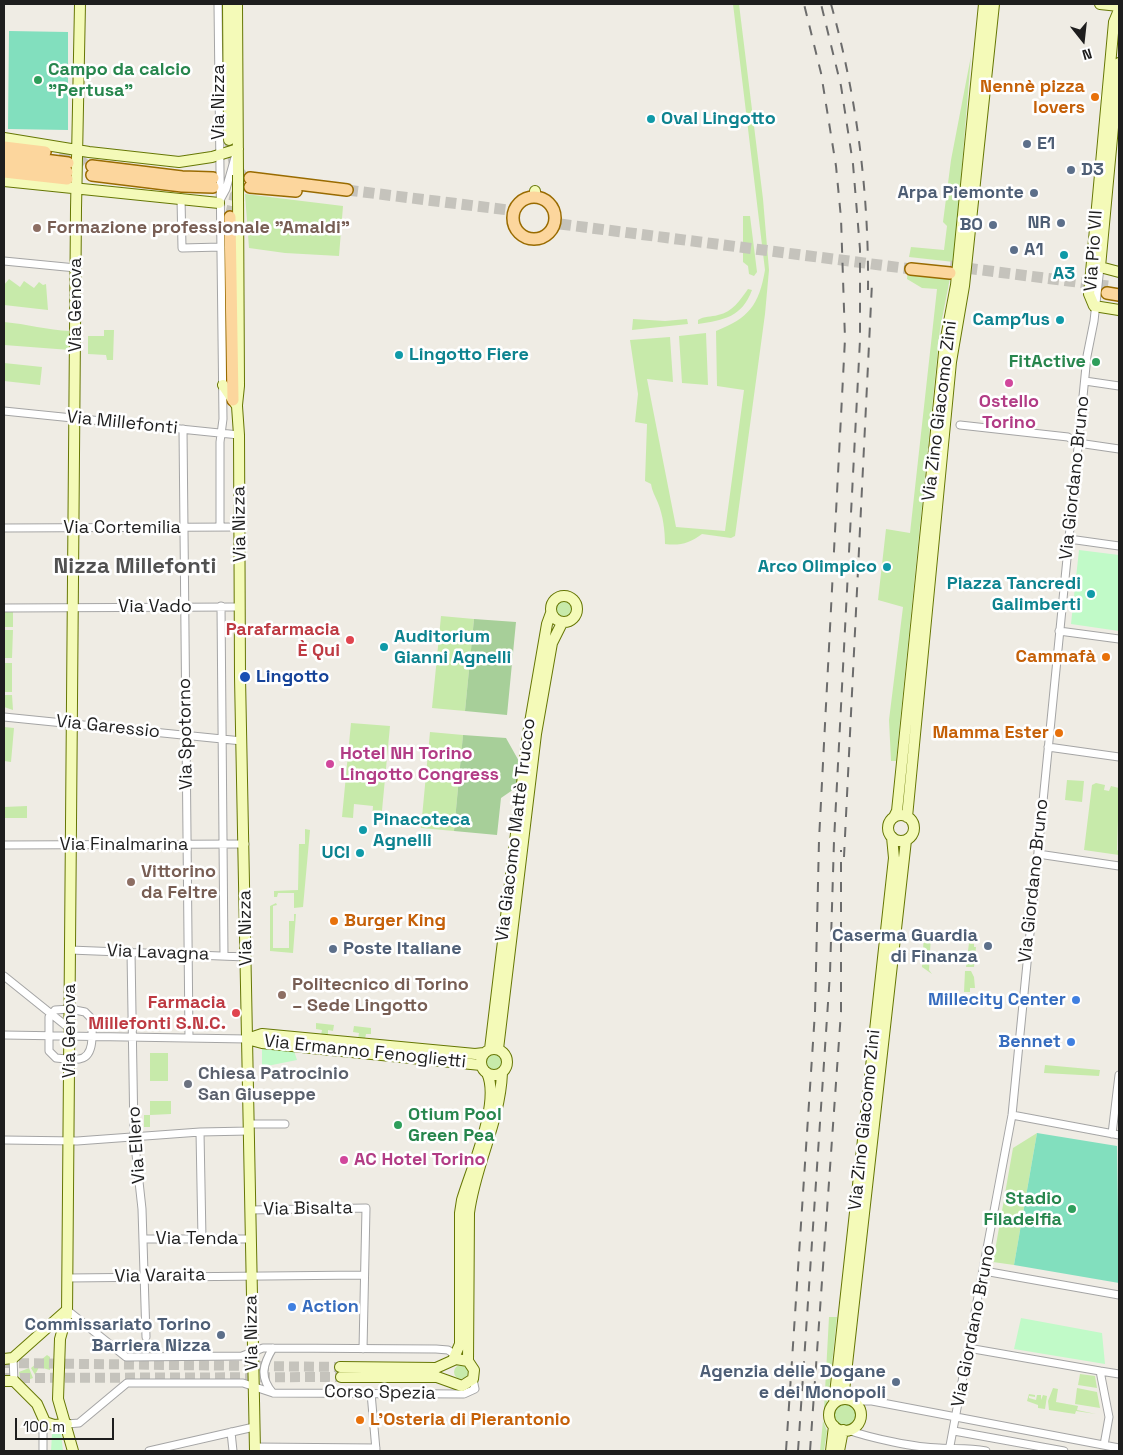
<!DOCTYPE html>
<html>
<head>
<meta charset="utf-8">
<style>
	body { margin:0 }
	#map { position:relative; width:1123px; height:1455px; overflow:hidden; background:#efece4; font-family:"Space Grotesk",sans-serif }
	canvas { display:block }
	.frame { position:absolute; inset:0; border:5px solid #1e1e1e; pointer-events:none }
	.north { position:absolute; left:1058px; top:15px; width:50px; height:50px; -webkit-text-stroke:4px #fff; paint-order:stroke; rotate:164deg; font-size:14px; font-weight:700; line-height:20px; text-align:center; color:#1e1e1e }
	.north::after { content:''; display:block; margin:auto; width:18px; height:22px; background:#1e1e1e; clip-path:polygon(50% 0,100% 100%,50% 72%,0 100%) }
	.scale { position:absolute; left:15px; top:1418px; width:99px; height:22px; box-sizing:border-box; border:2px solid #1e1e1e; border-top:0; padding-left:6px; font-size:15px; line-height:18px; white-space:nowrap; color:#1e1e1e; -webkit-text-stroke:4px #fff; paint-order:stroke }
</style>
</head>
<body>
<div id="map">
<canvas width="1123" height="1455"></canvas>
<div class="frame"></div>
<div class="north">N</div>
<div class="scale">100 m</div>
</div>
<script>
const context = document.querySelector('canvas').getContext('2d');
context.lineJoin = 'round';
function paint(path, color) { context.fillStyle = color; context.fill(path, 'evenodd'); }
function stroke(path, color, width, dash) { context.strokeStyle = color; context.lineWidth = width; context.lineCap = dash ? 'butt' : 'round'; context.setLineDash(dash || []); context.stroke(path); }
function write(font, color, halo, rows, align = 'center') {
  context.font = font + ' "Space Grotesk",sans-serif'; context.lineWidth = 5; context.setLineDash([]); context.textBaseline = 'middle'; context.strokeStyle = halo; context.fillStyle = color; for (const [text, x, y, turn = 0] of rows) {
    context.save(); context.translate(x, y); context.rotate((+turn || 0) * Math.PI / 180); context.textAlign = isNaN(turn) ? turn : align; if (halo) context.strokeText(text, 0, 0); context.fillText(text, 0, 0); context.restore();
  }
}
paint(new Path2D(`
	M733,4H739L763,199L769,270L765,314L735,536L731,538L702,534C690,543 680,546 665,544C665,531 663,515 658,503C655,496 652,491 651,484L645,481L647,424L635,422L638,394L630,340L670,337L673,382L647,379L676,527L725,531L744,390L717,386L716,331C749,318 759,305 765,270Z
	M971,56L954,262L909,257L911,247L944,250L947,226L943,222L951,160Z
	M245,194L343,206L339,256L285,253L249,248Z
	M743,216H750L757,272L754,276L749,274L748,266L743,262Z
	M908,269L950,278L940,329L896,761H891L889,720L903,607L878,600L886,529L910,533L937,289L922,288L907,279Z
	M9,279L20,287L24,281L34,288L39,282L43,285L46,284L48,310L4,305V285Z
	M748,289L752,290C742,317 724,320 698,324V320C704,316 711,317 718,315C733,312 740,300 748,289Z
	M633,319L665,321L687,319L688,324L632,330Z
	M4,322C26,324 48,330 70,331V350L4,345Z
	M104,330H114L113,360H107L106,355L88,354V336H104Z
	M706,333L708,385L682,383L679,336Z
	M4,363L42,367L40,385L4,381Z
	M554 610a10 10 0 1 1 20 0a10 10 0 1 1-20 0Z
	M4,612H13V627H4Z
	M441,616L474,619L465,711L432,708Z
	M4,630H13L12,658H4Z
	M4,663H12V692H4Z
	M4,695H12L13,710L4,707Z
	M351,723L390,726L381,821L372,820L373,806L354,804L353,818L342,817Z
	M4,727L14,728L11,762L4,761Z
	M430,732L463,735L454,831L421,828Z
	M1067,780L1084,781L1082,802L1065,800Z
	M1096,783L1105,785L1104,790L1109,791L1111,786L1119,788L1117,850L1119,851V855L1084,850L1092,785Z
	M27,806V818H4V807Z
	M305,829L310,830L303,907L294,908V893H278L277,897H274V891L298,890L299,844H305Z
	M276,903L277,905L273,906V948H289V921H294V914H296L293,953L270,951V906Z
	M924,934L931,935L929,970L932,974L922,967Z
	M969,943L974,944V947H976L974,967H966Z
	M965,971H971L974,977L975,988H970V992H964Z
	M316,1023L334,1025L333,1031L328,1030V1036L321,1035L322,1030L316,1029Z
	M354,1026L371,1028V1034H366L365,1039H358L359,1033L353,1032Z
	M485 1061a9 9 0 1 1 18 0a9 9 0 1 1-18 0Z
	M150,1053H168V1081H150Z
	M1045,1065L1100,1070L1099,1076L1044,1073Z
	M150,1101H171V1114L150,1115V1127H144V1115H150Z
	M1037,1133L1014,1265L993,1262L1013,1148Z
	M829,1317H837L828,1400L824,1409Z
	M47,1355L50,1357V1370L39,1367L35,1375L31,1368Z
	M454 1372a7 7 0 1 1 14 0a7 7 0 1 1-14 0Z
	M29,1368L33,1378L20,1383L19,1372Z
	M1080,1374L1095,1376L1097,1388L1078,1385Z
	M1053,1388L1058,1389L1056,1402L1078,1406L1077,1410L1096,1414L1076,1411L1075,1414L1049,1410L1048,1401Z
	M1077,1388L1097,1392L1100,1408L1075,1404Z
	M1029,1394L1035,1395V1397L1029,1396V1398L1036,1400L1037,1395H1041V1400L1043,1395L1047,1396L1045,1409L1038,1408V1405L1027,1401Z
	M834 1415a11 11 0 1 1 22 0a11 11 0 1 1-22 0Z
	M823,1421L827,1431L824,1451H820Z`), '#c7eaaa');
paint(new Path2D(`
	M474,619L516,622L507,715L465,711Z
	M463,735L506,738L520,763L517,787L501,798L497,835L454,831Z`), '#a7cf99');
paint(new Path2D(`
	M1079,550L1119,555V631L1071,624Z
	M262,1048L294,1051L297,1060L262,1067Z
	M1021,1318L1102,1333L1105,1364L1014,1349Z
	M56,1430L61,1433L63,1451H51L52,1434Z`), '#c1fac8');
paint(new Path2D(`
	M9,31L68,32V130L8,129Z
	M1037,1133L1117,1146L1119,1283L1014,1265Z`), '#82dfbe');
stroke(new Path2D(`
	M146,1337L147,1351`), '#c5c3bc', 7, [7, 3.5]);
stroke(new Path2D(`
	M229,140L234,165L245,178
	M4,1363L340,1367
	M5,1378L341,1377`), '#c5c3bc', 10, [10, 5]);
stroke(new Path2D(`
	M59,155L81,161L86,165
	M347,190L508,210
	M230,217L235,196L244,187
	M560,224L911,269
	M950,266L1108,286`), '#c5c3bc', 11, [11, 5.5]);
const street = new Path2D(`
	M218,4L223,419L220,442V527
	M181,198L182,248L221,247
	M220,200L226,189L236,154
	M4,261L76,268
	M1085,381L1119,386
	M4,411L239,435
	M960,425L1068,437L1078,443L1119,449
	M183,429L189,1038
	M4,528L240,527
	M1069,539L1119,546
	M221,606L224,956
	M4,608L236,607
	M1059,631L1119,639
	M4,717L242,741
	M1048,747L1119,757
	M4,845L245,844
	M1038,854L1119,866
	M70,950L246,957
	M131,952L134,1136L142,1209L146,1337
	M4,976L70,1029
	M70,1009L85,1012L91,1018C93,1025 92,1031 92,1038C91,1064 77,1060 56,1058L49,1051V1017L55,1010Z
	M4,1035L247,1039
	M1012,1115L1119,1135
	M249,1124H285
	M200,1132L202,1239
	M1112,1134L1119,1075
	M4,1140L77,1141L200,1132L249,1131
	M250,1210L366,1208L363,1349
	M143,1239H250
	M984,1271L1119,1295
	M68,1278L364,1275
	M67,1310L126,1357L242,1356L263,1348H273L436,1349L448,1350L457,1356
	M968,1348L1100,1371L1109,1417L1104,1445
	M13,1358L14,1381
	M1100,1371L1119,1374
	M273,1393C259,1377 263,1364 273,1348
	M371,1393L376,1450
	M853,1401H872L1119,1448
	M67,1424L79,1423L127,1383H243L273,1393L464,1394L475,1389L473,1379
	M848,1430C870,1438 917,1448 939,1448C956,1449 969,1448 986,1451
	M954,1431L1064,1451
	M231,1432L233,1451
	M254,1447L376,1448
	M43,1451V1420
	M149,1451L254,1427
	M949,1451L1012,1115L1087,356L1094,321L1100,267`);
const secondary = new Path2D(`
	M228,4L229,140
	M237,4L238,175
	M1100,4L1119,6
	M1119,10L1114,22L1089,294L1094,306L1119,310
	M1119,63L1100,267L1119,272
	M4,138L89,152L179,162L212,157L238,149
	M4,181L219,203
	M535,197V191
	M223,385L237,406L239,435L240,677L255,1451
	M237,405L239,386L238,196
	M551 609a13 13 0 1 1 26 0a13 13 0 1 1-26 0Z
	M888 828a13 13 0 1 1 26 0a13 13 0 1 1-26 0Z
	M894,817L897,811L945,343L956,285L984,4
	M907,817L951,362L964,286L994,4
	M247,1039L262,1034L475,1054L484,1053
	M247,1039L262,1043L481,1065
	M481 1062a13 13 0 1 1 26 0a13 13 0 1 1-26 0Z
	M490,1049L528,734L547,624L551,613
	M498,1049L536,734L552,643L562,623
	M4,1359L13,1358L67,1310
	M453,1360L460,1344V1213L462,1200C471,1169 501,1103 487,1073
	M468,1361L469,1213C475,1165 500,1122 502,1073
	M340,1367L436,1368L456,1359L468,1361L474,1370L473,1379L462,1386L437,1377H341
	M4,1381H14L37,1404L45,1422L54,1425L67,1424
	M846,1399L844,1391L906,840
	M829 1415a16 16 0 1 1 32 0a16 16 0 1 1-32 0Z
	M834,1403L894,858L892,837
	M73,1451L58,1399L60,1339L67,1314L76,209L80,4
	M831,1451L834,1426
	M839,1451L843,1430`);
const primary = new Path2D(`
	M4,147L45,152
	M4,155L68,163
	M4,164L67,172
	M92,166L182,177L213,178
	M4,172L67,179
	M92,175L182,186L213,187
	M250,178L347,190
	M250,187L296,191
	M513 218a21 21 0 1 1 42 0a21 21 0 1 1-42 0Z
	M230,217L233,400
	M911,269L950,273
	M1107,293L1119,295`);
stroke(street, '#a5a5a5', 9);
stroke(secondary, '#667704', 12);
stroke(primary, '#996b00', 14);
stroke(street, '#fff', 7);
stroke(secondary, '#f4fab8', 10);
stroke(primary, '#fcd69d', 11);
stroke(new Path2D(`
	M831,4C857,97 869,194 868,290
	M844,857L872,283
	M786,1451L815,1012L819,840L845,339L841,218L836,166L821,73L804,4
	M798,1451L830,973L834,841L860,340V249L853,164L841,86L821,4
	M810,1451L841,1012V850`), '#6c6c6c', 2, [10, 10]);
const secondaryBridge = new Path2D(`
	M238,175V196`);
stroke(secondaryBridge, '#667704', 12, []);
stroke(secondaryBridge, '#f4fab8', 10);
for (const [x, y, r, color] of [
	[38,80,5,"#2e9e5b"],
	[1095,97,5,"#e8710a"],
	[651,119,5,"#0f9aa8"],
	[1027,144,5,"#5c6f8a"],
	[1071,170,5,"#5c6f8a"],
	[1034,193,5,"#5c6f8a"],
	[1061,223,5,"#5c6f8a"],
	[993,225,5,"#5c6f8a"],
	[37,228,5,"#8d6e63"],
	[1014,250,5,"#5c6f8a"],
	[1064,255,5,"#0f9aa8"],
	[1060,320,5,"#0f9aa8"],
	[399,355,5,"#0f9aa8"],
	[1096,362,5,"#2e9e5b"],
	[1009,383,5,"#d1479c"],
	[887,567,5,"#0f9aa8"],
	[1091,594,5,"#0f9aa8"],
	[350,640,5,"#e0444e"],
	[384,647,5,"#0f9aa8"],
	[1106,657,5,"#e8710a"],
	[245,677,6,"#1a4fb4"],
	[1059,733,5,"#e8710a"],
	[330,764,5,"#d1479c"],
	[363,830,5,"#0f9aa8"],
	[360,853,5,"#0f9aa8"],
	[131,882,5,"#8d6e63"],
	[334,921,5,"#e8710a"],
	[988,946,5,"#5c6f8a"],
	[333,949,5,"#5c6f8a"],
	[282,995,5,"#8d6e63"],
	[1076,1000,5,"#3f7fe0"],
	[236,1013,5,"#e0444e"],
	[1071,1042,5,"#3f7fe0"],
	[188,1084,5,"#6b7280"],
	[398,1125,5,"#2e9e5b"],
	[344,1160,5,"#d1479c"],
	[1072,1209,5,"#2e9e5b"],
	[292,1307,5,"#3f7fe0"],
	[221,1335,5,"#5c6f8a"],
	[896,1382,5,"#5c6f8a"],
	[360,1420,5,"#e8710a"]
]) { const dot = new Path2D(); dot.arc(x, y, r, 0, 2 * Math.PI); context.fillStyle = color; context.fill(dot); stroke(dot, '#fff', 2); }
write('bold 18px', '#27864d', '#fff', [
	["Campo da calcio",48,70],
	["\"Pertusa\"",48,91],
	["FitActive",1086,362,"right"],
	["Otium Pool",408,1115],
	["Green Pea",408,1136],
	["Stadio",1062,1199,"right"],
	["Filadelfia",1062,1220,"right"]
], 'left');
write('bold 18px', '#c56008', '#fff', [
	["Nennè pizza",1085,87],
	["lovers",1085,108],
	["Cammafà",1096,657],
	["Mamma Ester",1049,733],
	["Burger King",344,921,"left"],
	["L'Osteria di Pierantonio",370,1420,"left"]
], 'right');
write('18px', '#1e1e1e', '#fff', [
	["Via Nizza",219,102,-90],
	["Via Pio VII",1094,251,-86],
	["Via Genova",76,305,-90],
	["Via Zino Giacomo Zini",940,411,-83],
	["Via Millefonti",122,423,6],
	["Via Giordano Bruno",1075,478,-84],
	["Via Nizza",240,524,-91],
	["Via Cortemilia",122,528],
	["Via Vado",155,607],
	["Via Garessio",108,727,6],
	["Via Spotorno",186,734,-91],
	["Via Giacomo Mattè Trucco",516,830,-83],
	["Via Finalmarina",124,845],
	["Via Giordano Bruno",1034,881,-84],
	["Via Nizza",246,928,-91],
	["Via Lavagna",158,953,2],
	["Via Genova",70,1031,-90],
	["Via Ermanno Fenoglietti",365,1052,6],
	["Via Zino Giacomo Zini",865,1120,-84],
	["Via Ellero",137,1145,-94],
	["Via Bisalta",308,1209,-1],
	["Via Tenda",197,1239],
	["Via Varaita",160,1276,-1],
	["Via Giordano Bruno",974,1326,-79],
	["Via Nizza",252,1333,-91],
	["Corso Spezia",380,1393,1]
]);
write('bold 18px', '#0d838f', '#fff', [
	["Oval Lingotto",661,119],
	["A3",1064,274,"center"],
	["Camp1us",1050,320,"right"],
	["Lingotto Fiere",409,355],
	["Arco Olimpico",877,567,"right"],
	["Piazza Tancredi",1081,584,"right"],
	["Galimberti",1081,605,"right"],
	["Auditorium",394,637],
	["Gianni Agnelli",394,658],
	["Pinacoteca",373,820],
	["Agnelli",373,841],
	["UCI",350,853,"right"]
], 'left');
write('bold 18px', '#4e5e75', '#fff', [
	["E1",1037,144,"left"],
	["D3",1081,170,"left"],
	["Arpa Piemonte",1024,193],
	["NR",1051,223],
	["B0",983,225],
	["A1",1024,250,"left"],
	["Caserma Guardia",978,936],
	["di Finanza",978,957],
	["Poste Italiane",343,949,"left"],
	["Commissariato Torino",211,1325],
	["Barriera Nizza",211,1346],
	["Agenzia delle Dogane",886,1372],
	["e dei Monopoli",886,1393]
], 'right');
write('bold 18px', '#785e54', '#fff', [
	["Formazione professionale \"Amaldi\"",47,228],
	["Vittorino",141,872],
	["da Feltre",141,893],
	["Politecnico di Torino",292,985],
	["– Sede Lingotto",292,1006]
], 'left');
write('bold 18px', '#b23c85', '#fff', [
	["Ostello",1009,402,"center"],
	["Torino",1009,423,"center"],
	["Hotel NH Torino",340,754],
	["Lingotto Congress",340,775],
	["AC Hotel Torino",354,1160]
], 'left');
write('bold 18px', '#be3a42', '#fff', [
	["Parafarmacia",340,630],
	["È Qui",340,651],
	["Farmacia",226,1003],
	["Millefonti S.N.C.",226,1024]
], 'right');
write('bold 18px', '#164399', '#fff', [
	["Lingotto",256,677]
], 'left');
write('bold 18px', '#366cbe', '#fff', [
	["Millecity Center",1066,1000],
	["Bennet",1061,1042],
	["Action",302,1307,"left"]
], 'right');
write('bold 18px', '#5b616d', '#fff', [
	["Chiesa Patrocinio",198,1074],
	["San Giuseppe",198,1095]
], 'left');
write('bold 22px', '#515151', '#fff', [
	["Nizza Millefonti",135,567]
]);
</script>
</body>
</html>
